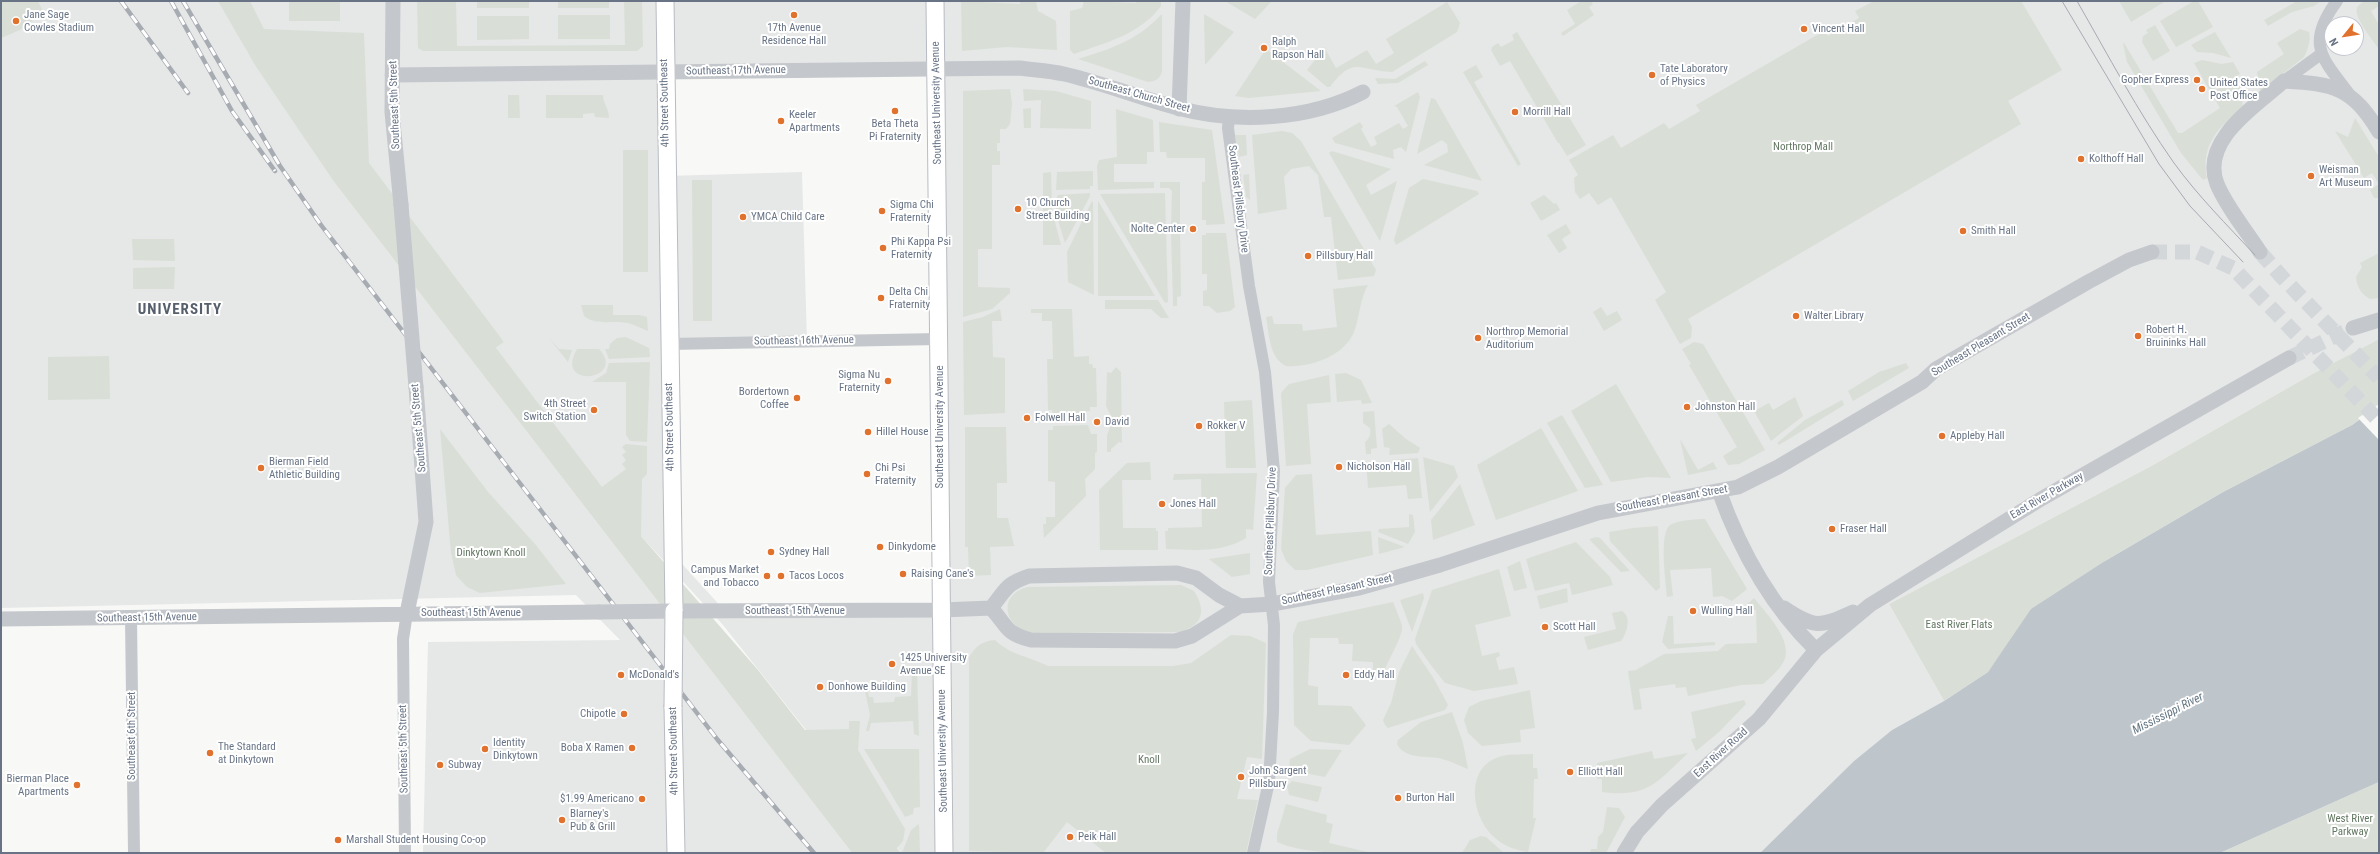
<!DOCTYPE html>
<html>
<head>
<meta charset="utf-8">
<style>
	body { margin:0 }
	#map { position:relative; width:2380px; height:854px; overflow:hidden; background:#f8f8f6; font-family:"Roboto Condensed",sans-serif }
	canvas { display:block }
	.frame { position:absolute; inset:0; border:2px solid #687486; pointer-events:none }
	.north { position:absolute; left:2324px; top:16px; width:40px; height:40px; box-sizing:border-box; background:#fff; border:1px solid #c3c7cf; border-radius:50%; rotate:240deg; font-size:11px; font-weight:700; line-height:16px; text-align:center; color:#687486 }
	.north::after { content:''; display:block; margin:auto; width:14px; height:18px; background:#e1722d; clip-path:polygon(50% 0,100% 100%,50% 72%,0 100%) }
</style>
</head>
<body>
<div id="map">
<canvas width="2380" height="854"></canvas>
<div class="frame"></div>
<div class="north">N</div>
</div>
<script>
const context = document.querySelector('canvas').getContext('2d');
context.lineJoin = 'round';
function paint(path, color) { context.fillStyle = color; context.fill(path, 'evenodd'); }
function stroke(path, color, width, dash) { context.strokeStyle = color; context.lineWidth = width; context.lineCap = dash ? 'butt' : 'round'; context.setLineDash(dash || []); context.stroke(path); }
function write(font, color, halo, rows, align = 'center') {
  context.font = font + ' "Roboto Condensed",sans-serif'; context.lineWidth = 4; context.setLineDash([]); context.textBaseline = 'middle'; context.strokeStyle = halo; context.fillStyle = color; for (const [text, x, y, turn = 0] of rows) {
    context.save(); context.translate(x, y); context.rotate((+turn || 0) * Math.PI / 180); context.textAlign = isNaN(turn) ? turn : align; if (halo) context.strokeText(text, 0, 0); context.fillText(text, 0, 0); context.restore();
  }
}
paint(new Path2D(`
	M1,1H2379V339L2314,373L2153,465L1889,604L1944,701L1892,730L1854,761L1760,853H901L822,730H806L723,625L641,536L486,356L504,342L245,48L334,182L852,853H423L428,642L620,640L576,595L1,608ZM2332,24H2356V48H2332ZM936,68L941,610L725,611L673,554L670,343L807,341L802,172L667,176L665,72Z`), '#e6e7e7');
paint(new Path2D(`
	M1,1H38L43,12L20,30L1,38Z
	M218,1H250L264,29L364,33L369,163L504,342L496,348L602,487L626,469L622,464L626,460L622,455L626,452L622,447L626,444L647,446V474L642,479L641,536L758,670L805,730L849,729V721H860L858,750L905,829L903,841L897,848L901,853H852L334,182L255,65Z
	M289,1H340V21H289Z
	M417,1H456L457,46L625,45L624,1H642L643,46L637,51H423L418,48Z
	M477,1H529V8H477Z
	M558,1H609V8H558Z
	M961,1L1020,4V1H1036L1038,11L1056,21L1057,50L1007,47L962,51Z
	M1084,1L1136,3V1H1161V6C1139,35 1107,42 1074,54L1070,50V11L1082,8Z
	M1225,1H1272L1255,19Z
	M1581,1H1591L1593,4L1589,7L1594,15L1563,36L1561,33L1575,24L1567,10Z
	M1874,1H2021L2062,70L2008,101L2021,124L1688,319L1692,327L1691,338L1680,344L1655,300L1666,292L1611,197L1598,205L1589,193L1580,199L1575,192L1574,178L1578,175L1569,160L1613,135L1621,148L1664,123L1669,129L1700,111L1696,105L1824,31L1828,36L1859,18L1855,11Z
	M2119,1H2166L2131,22Z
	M2194,1H2198L2213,27L2176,47L2160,21Z
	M2297,1H2321L2314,6L2292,12L2268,26L2264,20Z
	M2364,1H2379V6L2371,11L2379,25V49C2374,42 2353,16 2357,8C2358,5 2362,3 2364,1Z
	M1447,2L1460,23L1457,32L1392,72C1359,71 1354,55 1330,87H1327L1307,70L1315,60L1310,55L1324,47L1336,68L1367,50L1376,64L1394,53L1386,39Z
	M1162,14V71C1160,79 1156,81 1148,82L1078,59C1113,48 1136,41 1162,14Z
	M1204,14L1234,32L1205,65Z
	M558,15H610V39H558Z
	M477,16H529V39L477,40Z
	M2155,25L2170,51L2153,61L2142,42L2143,36L2148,33L2146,30Z
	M2300,29L2309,32C2311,40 2308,49 2304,57L2260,92L2257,72L2284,54L2277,43Z
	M1517,32L1586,145L1567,156L1559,143H1558L1510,61L1500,66L1491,50L1492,47L1498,43L1501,47L1514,40L1512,35Z
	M2215,32L2231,58L2213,53L2197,52L2191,45Z
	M2123,43H2124L2178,133H2182L2220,108L2211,93L2239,76L2243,108C2219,126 2200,145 2207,178L2203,180L2181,153L2127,62Z
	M1266,49L1321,91L1249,98L1235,96Z
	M2202,60L2222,64L2233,62L2240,74L2210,91L2194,63Z
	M1425,61L1428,65L1398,83L1378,84L1375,78L1395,79Z
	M1476,65L1483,77L1474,82L1521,164L1518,166L1463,72Z
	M1010,89L1012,104L1010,124L1006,129H1000V143H997V151H1000V165H992V249H978V287L1010,288V293L992,309L963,317V91Z
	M1023,89L1056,91L1091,101V129L1040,128L1041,100L1024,101Z
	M1418,92L1420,97L1406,152L1401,147L1393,150L1394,159L1335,143L1332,138L1360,122L1363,127L1361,129L1371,147L1377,144L1374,137L1399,123L1403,129L1408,126L1397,107L1394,106Z
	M508,95H519L520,118H508Z
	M546,95H603C603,104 609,108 609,118L595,117L594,113L583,114V118H546Z
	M1431,98L1435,99L1482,181L1424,165L1448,152L1447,144L1442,140L1417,154Z
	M1031,108V128H1024L1023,109Z
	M1116,109L1153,120L1154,152H1147V164H1114V182H1154V188L1098,190L1097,166L1099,160L1117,157Z
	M2355,118L2379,157V184L2372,173L2364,178L2335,131L2348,137Z
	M1159,122L1212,130L1225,224L1206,225V220H1202V182H1205V158H1167L1166,152H1160Z
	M1282,131L1292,133L1301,141L1376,270L1374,276L1338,280L1331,217H1324L1318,175L1309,166L1291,169L1284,177L1287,209L1258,214L1252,135Z
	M1235,135H1246L1247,155L1239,157Z
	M623,150H648V272H623Z
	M1332,151L1391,169L1366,185L1371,195L1397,181L1380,241L1329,153Z
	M1093,171V186H1090V189L1056,190L1057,172Z
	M1051,172L1052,211L1061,245H1043V173Z
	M1249,174L1250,200L1246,197L1243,175Z
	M1423,179L1477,191L1479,194L1396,245L1394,240L1409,188Z
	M692,180H712V321H693Z
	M1160,182H1180V225H1171L1172,191L1169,188H1160Z
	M2379,184V198H2374L2370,190Z
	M1090,193V196L1065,243C1062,230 1051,207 1058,195Z
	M1165,193L1168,302L1165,303L1100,194Z
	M1544,195L1554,204L1556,203L1560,210L1541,221L1530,203Z
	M1092,201L1093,202L1094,295L1068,282L1067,252Z
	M1098,201L1155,296H1098Z
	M1566,224L1571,233L1562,239L1567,248L1559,253L1547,235Z
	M1171,233H1180L1181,296L1177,297V306H1173Z
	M1206,233H1226L1235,307L1230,311L1217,313L1209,306H1203V291L1207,290V274H1202V235H1206Z
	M132,239H174L175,261L133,260Z
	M2379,253V298L2370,299C2361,294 2357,287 2356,277L2362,267L2360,263Z
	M175,267L174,289H133V268Z
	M1368,285C1360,299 1360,314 1355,329C1347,355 1311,368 1286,366C1269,358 1269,333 1266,317L1272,316L1274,324H1302L1303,331L1337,327L1333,289Z
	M1105,300H1158L1169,318H1161L1151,309H1105Z
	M581,305H613V315H639L647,317L648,331C641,329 635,324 627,323C612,320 596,326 584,316Z
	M1601,307L1607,316L1617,311L1622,320L1604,331L1593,312Z
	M1000,309L1002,321H992L993,357L1005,358V413L964,415L963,322L983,317Z
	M1031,309H1072L1074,357L1089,356V364H1092L1093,368H1096L1097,407H1090V411H1087V415L1053,416L1052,410H1048L1047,359H1053L1052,321H1042V313H1031Z
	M626,337L649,348L650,357L609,359L605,349H609L610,344L617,338Z
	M549,338L559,349L572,350L568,362Z
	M2379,339V406L2352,425L2223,492L2105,561L2001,654L1988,672L1944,701L1889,604L2153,465L2314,373Z
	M1694,342L1703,344L1765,450L1739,464L1728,465L1723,456L1737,447L1689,365L1691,364L1682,349Z
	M577,349H599C628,380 553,390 577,349Z
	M109,356L110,399L48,400V357Z
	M650,362L647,442L630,441L626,435V382H592L606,373L609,363Z
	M1906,363L1909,368L1853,401L1848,391L1879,372Z
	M1116,367L1121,372L1122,443L1119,442L1111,449V452H1107V435L1113,420L1106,406L1107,372L1111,373Z
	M1346,373L1361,380L1372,403L1362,404L1361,400L1337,402L1335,374Z
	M1329,375L1331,402L1307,404L1311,464L1286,466L1281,393L1289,384Z
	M1616,384L1671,478L1648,477L1611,482L1571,411Z
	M1795,397L1803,416L1771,441L1754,411L1769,403L1773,410Z
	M1252,400L1256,468H1226L1224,402Z
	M1842,400L1844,405L1779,445L1777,443L1805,420Z
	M1374,411L1377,448L1371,449V454H1366L1365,442C1370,438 1371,434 1370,428L1363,423V412Z
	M1562,415L1603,485L1585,488L1547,423Z
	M1389,424L1406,439L1420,448L1418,453L1389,455L1390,448L1384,447L1382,429Z
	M1088,425L1091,434H1097V452L1095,453V469L1085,479L1086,496L1044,538L1043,524H1046V517H1055V482L1048,481V430H1053V426Z
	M965,427H1006L1007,483H997V518H1008L1014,546L990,547L991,575L969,576L968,547H965Z
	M1541,428L1578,491L1496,520L1477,465Z
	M440,429L488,492L535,544L566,584L480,593L467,587L456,575L451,553Z
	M1680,439L1698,470L1713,462L1717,469L1688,475Z
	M1423,457L1454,466L1458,477L1430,512Z
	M1418,458L1422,498L1408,499L1406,485L1368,488L1366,462H1371L1372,469L1392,467V460Z
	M1150,462L1151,480H1122L1123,528H1156V531H1158V550H1100L1099,490L1127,463Z
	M1257,473L1253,530L1246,529V538C1222,553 1194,550 1166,549L1165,531H1168V528L1202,527L1201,479L1173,480L1174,474Z
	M1312,474L1316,535L1371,531L1373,555L1307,570H1295L1286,561L1281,549L1285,488L1296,475Z
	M1460,484L1475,525L1433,540L1431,520Z
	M1409,514L1413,515L1415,532L1408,544L1378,532L1379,529L1409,527Z
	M1705,519L1747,589L1732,601L1722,596L1713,597L1711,568L1670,570L1673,596L1667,597C1666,582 1659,537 1669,526C1675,520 1697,519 1705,519Z
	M1658,526L1660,588L1656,591L1610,541L1609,532L1633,528Z
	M1378,537L1405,547L1379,554Z
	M1597,537L1600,538L1630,571L1621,572L1589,539Z
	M1576,542L1610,577L1613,585L1572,595L1569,583L1535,591L1526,559Z
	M1250,553V574L1232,577L1209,559Z
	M1520,561L1527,588L1514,591L1507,567Z
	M1499,569L1511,616L1475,625L1482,656L1499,652L1500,656L1496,658L1499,670L1514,667L1518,684L1474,691L1445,683L1430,664L1416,644L1415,639L1432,590Z
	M1181,585L1194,591C1207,611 1202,626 1180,632L1030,633C1003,626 998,594 1028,587Z
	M1567,588L1568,602L1540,609L1537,596Z
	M1423,593L1424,598L1412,632L1400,600Z
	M1754,598C1765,612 1794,641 1784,661C1779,670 1771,677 1763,684L1741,685L1688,696L1686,687L1676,688L1675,684L1639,689L1642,709L1634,710L1628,671L1636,670L1664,654L1718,651L1726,644L1757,643L1756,610L1746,609L1744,607Z
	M1393,602C1396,610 1400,618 1402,626C1404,635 1386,663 1383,675L1373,674V662L1352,661L1353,644H1339L1338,638H1310L1308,685L1318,687V705L1351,706L1366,725L1349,745L1311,741L1294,725L1293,634L1298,622Z
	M1622,611C1632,617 1627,633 1621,641L1588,650L1584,637L1616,629L1612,613Z
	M1668,616H1673L1674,644L1715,642V645L1668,649L1662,642Z
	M1231,635L1250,636L1266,643L1262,759L1247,757L1237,799L1258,800L1246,853H1106L1067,822L1043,853L969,851V657C976,646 982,641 995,640C1010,655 1028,656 1048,666H1173L1191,663Z
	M1412,646L1434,679L1448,705L1445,710L1388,728L1385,725L1383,720L1391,703L1399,672Z
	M912,670H917L919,736L914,734L913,721L871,723L869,731H866L870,715L865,691H868L869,697H873L874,703L894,702L895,697L911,696Z
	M1530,690L1535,728L1520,730L1521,742L1482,746L1468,733L1464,720L1469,707L1481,701Z
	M1744,700L1746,704L1719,732L1696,751L1691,739L1696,738L1691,712Z
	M1452,712L1463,743L1468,769C1460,766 1451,761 1442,759C1427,755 1405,760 1397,744L1398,740L1421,722Z
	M864,749H919L920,807L914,808L913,814L905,817Z
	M1310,749L1342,750L1325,777L1289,770L1290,759Z
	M1652,751L1654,759L1688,753C1657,782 1648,798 1602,792V779H1597V763Z
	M1533,754V768H1537L1538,779H1534L1533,818H1536L1528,852C1515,850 1503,846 1493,836C1472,816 1465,771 1496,758C1506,753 1522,755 1533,754Z
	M1292,781L1322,787L1318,802L1289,795L1287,786Z
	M2379,782V853H2220Z
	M1286,804L1327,815L1326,822L1333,824L1329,843L1372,853C1341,853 1304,854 1277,842V834Z
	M1607,807L1619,808L1625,817L1606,853H1590L1591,849H1597L1598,837L1603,832Z
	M919,824L920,853H902L911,830Z
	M1481,836L1486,837L1504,853H1462L1470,840Z`), '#d9dfd7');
paint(new Path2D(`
	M2379,406V782L2220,853H1760L1854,761L1892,730L1944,701L1988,672L2031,609L2105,561L2223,492L2352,425Z`), '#bec6cc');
paint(new Path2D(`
	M2379,404V440L2358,418Z`), '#f8f8f6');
stroke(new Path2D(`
	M2152,252H2197L2233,268L2379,421
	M2260,252L2281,276L2379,378
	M2289,358L2346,331`), '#d4d7da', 15, [15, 8]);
const secondary = new Path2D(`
	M665,1L674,611
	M935,1L944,853
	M673,707L676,853`);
stroke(secondary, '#b8bcc2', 19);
stroke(new Path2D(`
	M2337,1C2305,44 2322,58 2350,95
	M2284,81L2321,54
	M1229,117L1228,128L1249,286L1265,372L1274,471L1269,582L1274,625L1273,712L1269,782L1253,853
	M669,344L939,339
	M131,618L134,853
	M405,853L403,639L407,613`), '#c4c7cb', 12);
stroke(new Path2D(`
	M393,1L392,112L401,205
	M392,75L1019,68C1034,70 1050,71 1064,74C1103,83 1140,98 1178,108C1237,124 1309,120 1363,92
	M1179,109L1183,1
	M2260,252C2246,230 2227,208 2217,184C2200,140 2256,106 2284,81C2334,84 2352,87 2379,132
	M2353,328L2379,320
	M1719,491C1740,550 1771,606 1816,650
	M991,608C1006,590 1005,584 1029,576L1177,573L1196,578L1219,595L1240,606
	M1784,608C1815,629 1820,627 1853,612
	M674,611L942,610L991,608C1008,626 1004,633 1031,640L1175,641L1192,636L1240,606L1272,604L1359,588L1440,565L1598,513L1738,487L1778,467L1922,382L1936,369L2088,282L2129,260L2152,252
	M407,613L426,522L416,387
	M1,619L599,612
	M1624,853L1637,832L1662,805L1759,719L1816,650L1870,605L2041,499L2289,358`), '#c4c7cb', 15);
stroke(secondary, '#fff', 17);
stroke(new Path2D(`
	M2062,1L2159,164L2190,206L2243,262
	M2077,1C2108,55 2138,112 2174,163C2198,196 2227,225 2255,255`), '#a7abb2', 1);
const rail = new Path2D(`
	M121,1L188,93
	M171,1L232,111L275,171
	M183,1L280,166L321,225L717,739L814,853`);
stroke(rail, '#a7abb2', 4.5);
stroke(rail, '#fff', 3, [9]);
const secondaryBridge = new Path2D(`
	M673,707L674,611`);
stroke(secondaryBridge, '#b8bcc2', 19, []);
stroke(new Path2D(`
	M401,205L416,387
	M599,612L674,611`), '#c4c7cb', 15);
stroke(secondaryBridge, '#fff', 17);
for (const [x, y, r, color] of [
	[794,15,4,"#e1722d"],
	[16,21,4,"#e1722d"],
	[1804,29,4,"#e1722d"],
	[1264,48,4,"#e1722d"],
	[1652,75,4,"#e1722d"],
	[2197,80,4,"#e1722d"],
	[2202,89,4,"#e1722d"],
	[895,111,4,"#e1722d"],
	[1515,112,4,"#e1722d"],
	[781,121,4,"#e1722d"],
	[2081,159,4,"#e1722d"],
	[2311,176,4,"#e1722d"],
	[1018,209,4,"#e1722d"],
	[882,211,4,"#e1722d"],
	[743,217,4,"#e1722d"],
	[1193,229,4,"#e1722d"],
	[1963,231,4,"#e1722d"],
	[883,248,4,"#e1722d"],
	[1308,256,4,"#e1722d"],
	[881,298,4,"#e1722d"],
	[1796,316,4,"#e1722d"],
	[2138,336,4,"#e1722d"],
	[1478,338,4,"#e1722d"],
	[888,381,4,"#e1722d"],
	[797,398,4,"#e1722d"],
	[1687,407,4,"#e1722d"],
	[594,410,4,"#e1722d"],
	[1027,418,4,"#e1722d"],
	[1097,422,4,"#e1722d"],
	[1199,426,4,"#e1722d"],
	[868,432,4,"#e1722d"],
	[1942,436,4,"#e1722d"],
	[1339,467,4,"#e1722d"],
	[261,468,4,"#e1722d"],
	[867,474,4,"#e1722d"],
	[1162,504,4,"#e1722d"],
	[1832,529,4,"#e1722d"],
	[880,547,4,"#e1722d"],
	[771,552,4,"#e1722d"],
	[903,574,4,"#e1722d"],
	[767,576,4,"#e1722d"],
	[781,576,4,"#e1722d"],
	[1693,611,4,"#e1722d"],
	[1545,627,4,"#e1722d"],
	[892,664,4,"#e1722d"],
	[621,675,4,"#e1722d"],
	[1346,675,4,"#e1722d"],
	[820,687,4,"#e1722d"],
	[624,714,4,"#e1722d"],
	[632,748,4,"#e1722d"],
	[485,749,4,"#e1722d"],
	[210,753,4,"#e1722d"],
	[440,765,4,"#e1722d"],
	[1570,772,4,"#e1722d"],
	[1241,777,4,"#e1722d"],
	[77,785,4,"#e1722d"],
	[1398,798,4,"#e1722d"],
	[642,799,4,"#e1722d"],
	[562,820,4,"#e1722d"],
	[1070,837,4,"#e1722d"],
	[338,840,4,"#e1722d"]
]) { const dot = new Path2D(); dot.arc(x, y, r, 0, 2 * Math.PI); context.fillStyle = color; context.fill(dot); stroke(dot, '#fff', 1.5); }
write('11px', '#687486', '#fff', [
	["Jane Sage",24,15],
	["Cowles Stadium",24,28],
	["17th Avenue",794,28,"center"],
	["Residence Hall",794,41,"center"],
	["Vincent Hall",1812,29],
	["Ralph",1272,42],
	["Rapson Hall",1272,55],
	["Tate Laboratory",1660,69],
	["of Physics",1660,82],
	["Gopher Express",2189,80,"right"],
	["United States",2210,83],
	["Post Office",2210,96],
	["Morrill Hall",1523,112],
	["Keeler",789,115],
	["Apartments",789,128],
	["Beta Theta",895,124,"center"],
	["Pi Fraternity",895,137,"center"],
	["Kolthoff Hall",2089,159],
	["Weisman",2319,170],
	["Art Museum",2319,183],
	["10 Church",1026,203],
	["Street Building",1026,216],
	["Sigma Chi",890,205],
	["Fraternity",890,218],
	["YMCA Child Care",751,217],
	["Nolte Center",1185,229,"right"],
	["Smith Hall",1971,231],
	["Phi Kappa Psi",891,242],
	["Fraternity",891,255],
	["Pillsbury Hall",1316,256],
	["Delta Chi",889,292],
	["Fraternity",889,305],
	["Walter Library",1804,316],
	["Robert H.",2146,330],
	["Bruininks Hall",2146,343],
	["Northrop Memorial",1486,332],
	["Auditorium",1486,345],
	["Sigma Nu",880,375,"right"],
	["Fraternity",880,388,"right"],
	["Bordertown",789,392,"right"],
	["Coffee",789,405,"right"],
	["4th Street",586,404,"right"],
	["Switch Station",586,417,"right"],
	["Johnston Hall",1695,407],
	["Folwell Hall",1035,418],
	["David",1105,422],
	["Rokker V",1207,426],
	["Hillel House",876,432],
	["Appleby Hall",1950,436],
	["Bierman Field",269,462],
	["Athletic Building",269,475],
	["Nicholson Hall",1347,467],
	["Chi Psi",875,468],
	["Fraternity",875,481],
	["Jones Hall",1170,504],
	["Fraser Hall",1840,529],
	["Dinkydome",888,547],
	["Sydney Hall",779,552],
	["Campus Market",759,570,"right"],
	["and Tobacco",759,583,"right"],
	["Raising Cane's",911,574],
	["Tacos Locos",789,576],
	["Wulling Hall",1701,611],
	["Scott Hall",1553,627],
	["1425 University",900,658],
	["Avenue SE",900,671],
	["McDonald's",629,675],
	["Eddy Hall",1354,675],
	["Donhowe Building",828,687],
	["Chipotle",616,714,"right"],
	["Identity",493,743],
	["Dinkytown",493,756],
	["The Standard",218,747],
	["at Dinkytown",218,760],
	["Boba X Ramen",624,748,"right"],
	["Subway",448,765],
	["John Sargent",1249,771],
	["Pillsbury",1249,784],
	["Elliott Hall",1578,772],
	["Bierman Place",69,779,"right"],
	["Apartments",69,792,"right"],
	["Burton Hall",1406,798],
	["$1.99 Americano",634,799,"right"],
	["Blarney's",570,814],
	["Pub & Grill",570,827],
	["Peik Hall",1078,837],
	["Marshall Student Housing Co-op",346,840]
], 'left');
write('11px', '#687486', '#fff', [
	["Southeast 17th Avenue",736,71,-1],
	["Southeast Church Street",1139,95,16],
	["4th Street Southeast",665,103,-91],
	["Southeast University Avenue",937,103,-91],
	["Southeast 5th Street",395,105,-92],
	["Southeast Pillsbury Drive",1238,199,83],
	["Southeast 16th Avenue",804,341,-1],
	["Southeast Pleasant Street",1981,345,-31],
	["4th Street Southeast",670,427,-91],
	["Southeast University Avenue",940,427,-90],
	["Southeast 5th Street",419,428,-95],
	["East River Parkway",2047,496,-30],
	["Southeast Pleasant Street",1672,499,-10],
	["Southeast Pillsbury Drive",1271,521,-88],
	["Southeast Pleasant Street",1337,590,-12],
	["Southeast 15th Avenue",795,611],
	["Southeast 15th Avenue",471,613],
	["Southeast 15th Avenue",147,618,-1],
	["Southeast 6th Street",132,736,-90],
	["Southeast 5th Street",404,749,-91],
	["4th Street Southeast",674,751,-91],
	["Southeast University Avenue",943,751,-91],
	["East River Road",1721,753,-42]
]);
write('11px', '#647863', '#fff', [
	["Northrop Mall",1803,147],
	["Dinkytown Knoll",491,553],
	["East River Flats",1959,625],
	["Knoll",1149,760],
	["West River",2350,819],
	["Parkway",2350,832]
]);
write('italic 12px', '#637582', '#fff', [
	["Mississippi River",2168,714,-27]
]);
context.letterSpacing = '1px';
write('bold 15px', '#565f6b', '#fff', [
	["UNIVERSITY",180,310]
]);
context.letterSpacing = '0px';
</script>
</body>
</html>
